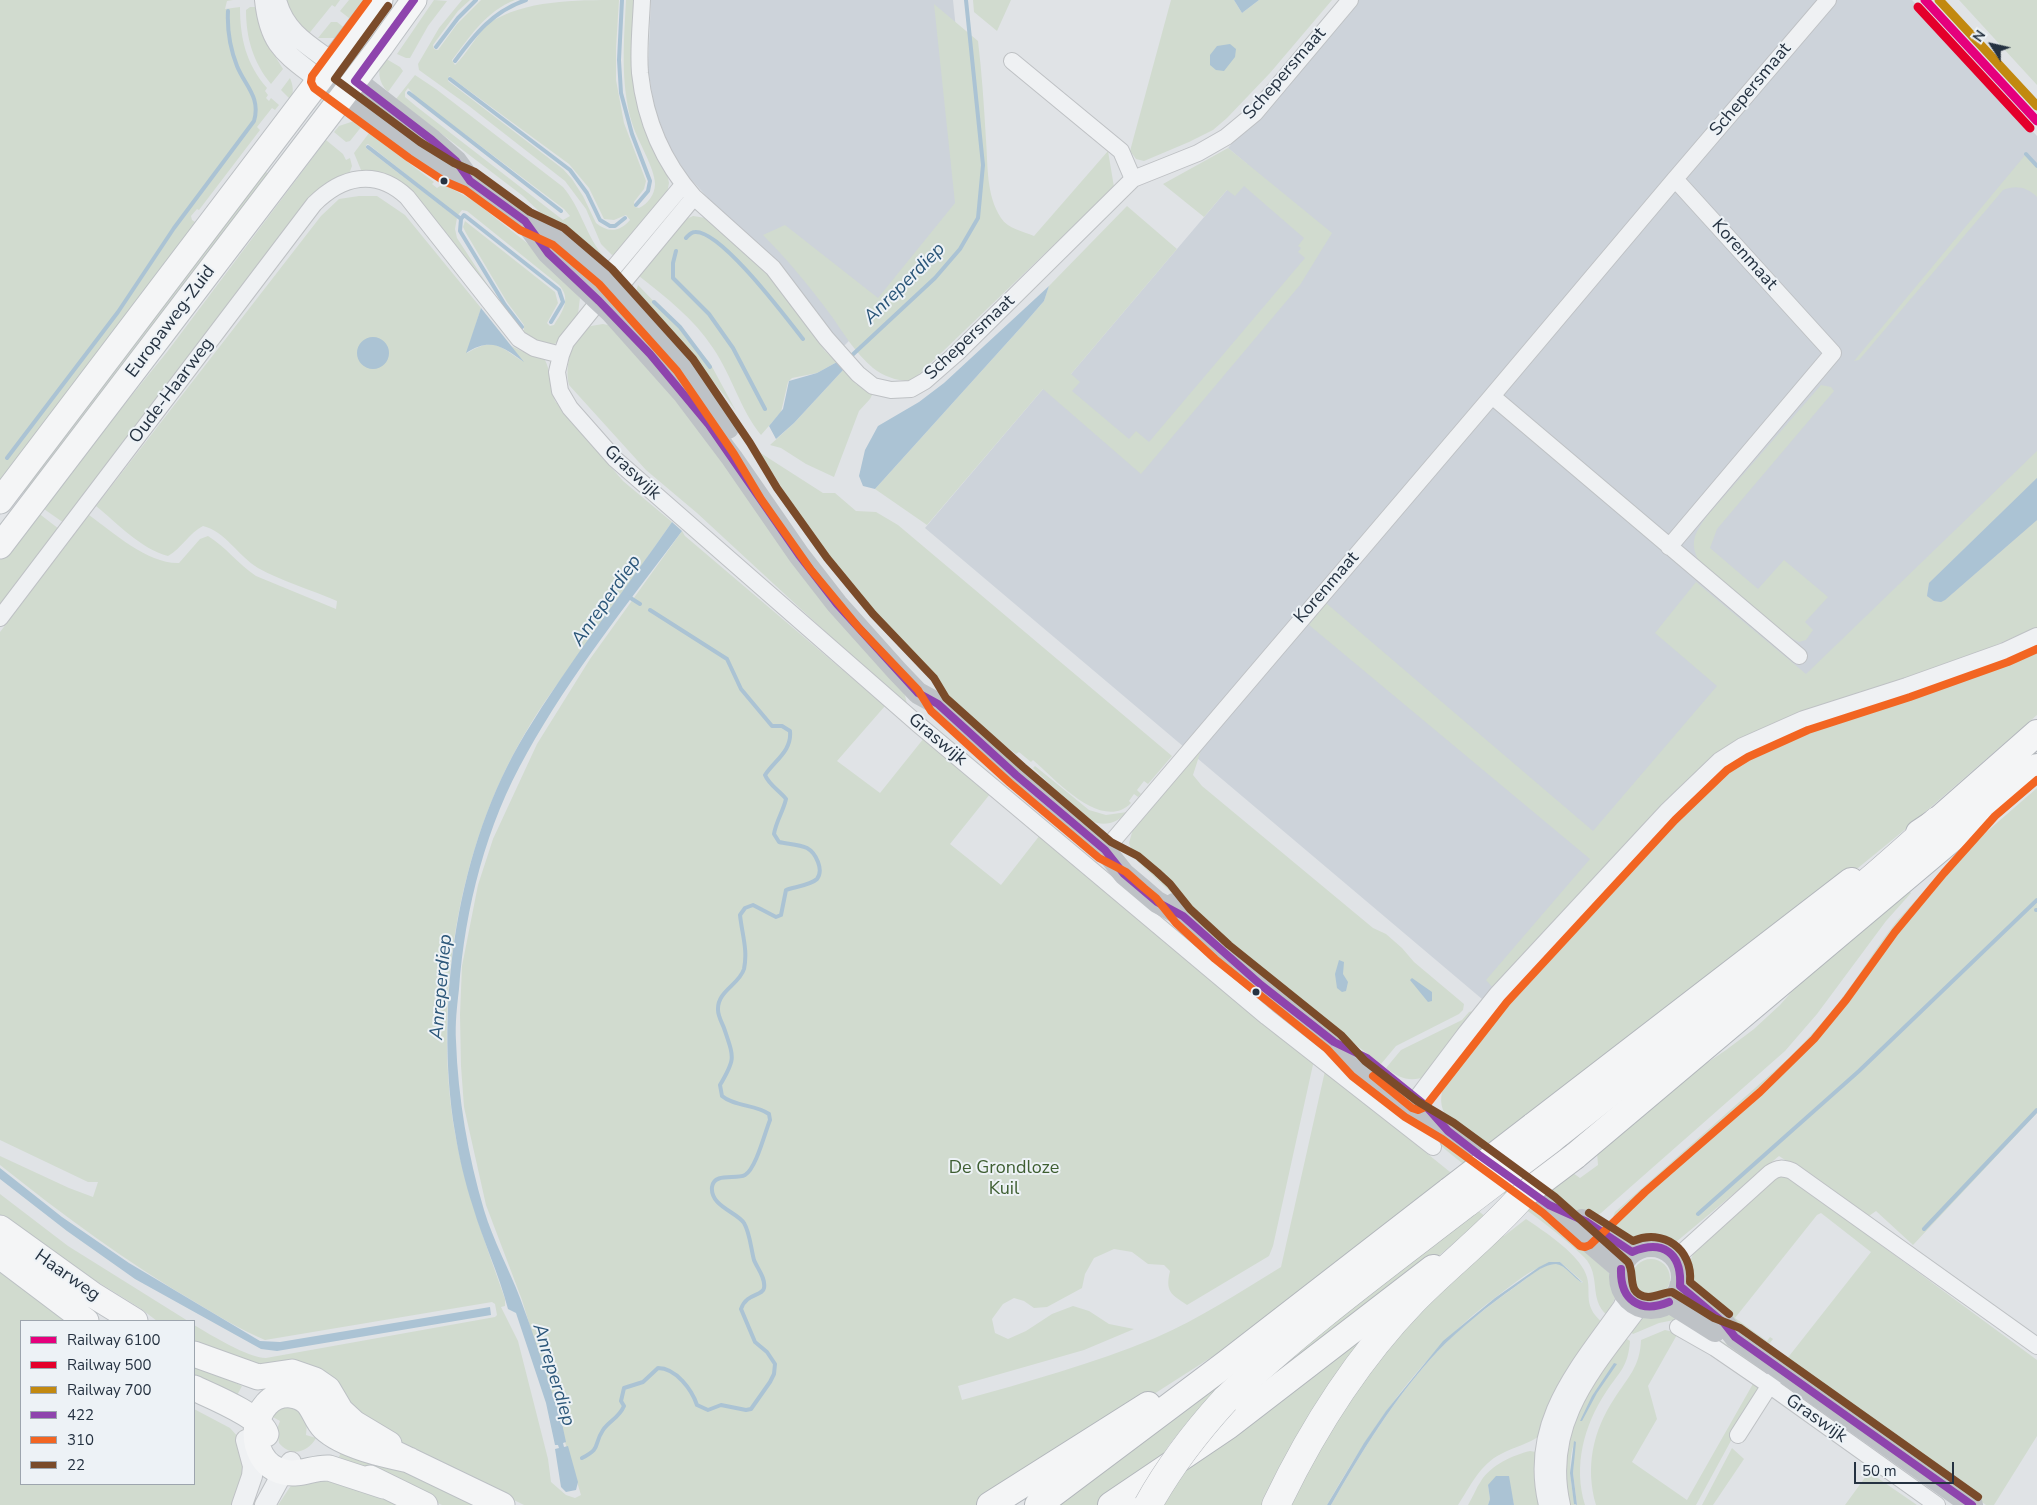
<!DOCTYPE html>
<html>
<head>
<meta charset="utf-8">
<style>
	body { margin:0 }
	#map { position:relative; width:2037px; height:1505px; overflow:hidden; background:#e0e3e6; font-family:"Nunito Sans",sans-serif }
	canvas { display:block }
	.legend { position:absolute; left:20px; top:1320px; width:175px; height:165px; box-sizing:border-box; background:#edf2f6; border:1px solid #9da5ae; margin:0; padding:6px 9px; list-style:none; font-size:15px; color:#253241 }
	.legend li { display:flex; align-items:center; gap:10px; height:25px }
	.legend b { width:25px; border:1px solid #9da5ae }
	.north { position:absolute; left:1967px; top:20px; width:50px; height:50px; -webkit-text-stroke:4px #edf2f6; paint-order:stroke; rotate:305deg; font-size:14px; font-weight:700; line-height:20px; text-align:center; color:#253241 }
	.north::after { content:''; display:block; margin:auto; width:18px; height:22px; background:#253241; clip-path:polygon(50% 0,100% 100%,50% 72%,0 100%) }
	.scale { position:absolute; left:1854px; top:1462px; width:100px; height:22px; box-sizing:border-box; border:2px solid #253241; border-top:0; padding-left:6px; font-size:15px; line-height:18px; white-space:nowrap; color:#253241; -webkit-text-stroke:4px #edf2f6; paint-order:stroke }
</style>
</head>
<body>
<div id="map">
<canvas width="2037" height="1505"></canvas>
<ul class="legend">
<li><b style="height:6px;background:#e5007d"></b>Railway 6100</li>
<li><b style="height:6px;background:#e4002b"></b>Railway 500</li>
<li><b style="height:6px;background:#c28910"></b>Railway 700</li>
<li><b style="height:6px;background:#8e44ad"></b>422</li>
<li><b style="height:6px;background:#f26522"></b>310</li>
<li><b style="height:6px;background:#7a4b2a"></b>22</li>
</ul>
<div class="north">N</div>
<div class="scale">50 m</div>
</div>
<script>
const context = document.querySelector('canvas').getContext('2d');
context.lineJoin = 'round';
function paint(path, color) { context.fillStyle = color; context.fill(path, 'evenodd'); }
function stroke(path, color, width, dash) { context.strokeStyle = color; context.lineWidth = width; context.lineCap = dash ? 'butt' : 'round'; context.setLineDash(dash || []); context.stroke(path); }
function write(font, color, halo, rows, align = 'center') {
  context.font = font + ' "Nunito Sans",sans-serif'; context.lineWidth = 4; context.setLineDash([]); context.textBaseline = 'middle'; context.strokeStyle = halo; context.fillStyle = color; for (const [text, x, y, turn = 0] of rows) {
    context.save(); context.translate(x, y); context.rotate((+turn || 0) * Math.PI / 180); context.textAlign = isNaN(turn) ? turn : align; if (halo) context.strokeText(text, 0, 0); context.fillText(text, 0, 0); context.restore();
  }
}
paint(new Path2D(`
	M651,0H953L975,213L843,347L768,253L709,199L687,175L670,148L654,108L648,67Z
	M1357,0H1912L2037,136V620L1701,758L1482,999L925,528L1043,389L1071,374L1227,190L1247,164L1228,148Z`), '#cdd3da');
paint(new Path2D(`
	M0,0H233L227,1L225,9L240,7C240,38 246,64 267,88L265,91L268,95L266,98L269,101L271,98L279,105L275,110L272,108L257,127L260,130L199,210L197,209L191,216L192,220L195,222L129,319L0,489Z
	M277,0H340L335,7L332,5L307,36Z
	M349,0H372L354,22L340,11Z
	M434,0L447,1L428,26L410,58H406L397,54Z
	M462,0H470L458,11L433,45L434,49L438,50L457,24L481,0H515C486,11 470,37 452,60L455,65C468,53 476,35 489,23C525,0 575,0 619,0L616,48V80L624,123L646,181L644,189L634,202L635,207L639,208C648,204 655,194 655,184C655,168 637,140 632,123C620,83 624,41 626,0H635V18L669,183L667,193L616,253L612,255L601,244L586,209L565,181L469,106L419,70L418,64L439,28ZM449,76L569,164L589,188L604,219L614,220L626,215L630,220C620,232 608,233 596,223L583,196L572,179L563,169L448,81Z
	M973,0H1011L997,31L974,12Z
	M1171,0H1234L1242,13L1259,0H1332L1270,73L1227,118L1213,130L1189,142L1144,161L1136,159L1130,151Z
	M1959,0H2037V85Z
	M934,4L978,41C982,74 984,107 986,140C988,166 986,195 1001,218C1008,229 1023,231 1034,236L1108,151L1114,187L912,381C899,382 883,376 873,368C855,353 843,332 830,314C809,286 788,260 763,235L785,225L878,298L955,203Z
	M250,7H256L262,35L283,69L271,84C253,62 246,38 246,10Z
	M331,22H337L347,30L335,38H318Z
	M383,57L400,67L403,71L388,92C378,82 377,70 383,57Z
	M415,75L436,89L563,187C581,208 586,236 604,257H598L571,242L523,196L396,99ZM408,88L417,98L564,209L570,216L563,220L417,107L405,97V92Z
	M290,78C293,85 294,92 291,100L281,90Z
	M357,120L366,121L350,141L346,142L334,132L339,126Z
	M369,133L434,182L432,184L437,188L443,184L474,201L546,258L580,298L578,314L556,343L553,345L527,339L416,200L361,170L354,153ZM368,144L456,214L458,215L462,210L467,211L559,285C572,299 562,312 554,325L550,326L547,323L558,303L555,292L465,221L463,227L466,233L507,302L524,325V330L521,331L504,310L457,238L455,229L457,218L366,148V145Z
	M326,140L343,154L346,160L350,158L352,166L349,174L64,523L41,507L167,352Z
	M1228,148L1332,233L1300,285L1141,474L1043,389L927,525L875,489L1024,324L1044,301L1049,286L1127,206L1177,249L1071,374L1080,382L1072,391L1129,439L1136,431L1149,442L1305,258L1298,252L1301,248L1298,246L1304,238L1244,186L1235,196L1227,190L1204,217L1163,184Z
	M2026,154L2037,166V197C2027,187 2016,185 2003,190L1859,360L1854,361Z
	M263,171L268,173L202,260L30,497L20,489Z
	M359,196H377L405,215L481,308L467,353C494,337 499,346 522,361L511,346L532,356L544,358C551,371 551,386 555,401L623,481L672,522C642,565 612,608 582,650C562,678 541,705 524,735C457,850 433,1001 455,1133C465,1190 486,1244 505,1299V1306L501,1307L518,1341L548,1459L551,1482L566,1495L575,1498L581,1495L522,1300L486,1205L464,1107L461,1066L460,1015L462,966L478,885L493,839L537,744L590,659L682,531L685,536L885,706L837,761L880,793L924,738L990,794L950,844L1001,885L1040,835L1314,1060L1273,1246L1269,1256L1187,1305C1171,1294 1165,1292 1170,1271L1164,1265L1148,1264L1132,1252L1114,1249L1094,1258L1085,1274L1082,1288L1047,1307L1034,1308L1024,1301L1014,1298L1003,1304L992,1319L995,1333L1008,1339L1026,1331L1052,1314L1073,1306L1089,1311L1109,1324L1134,1329L1084,1350L958,1386L962,1400C1027,1382 1092,1364 1155,1338C1199,1319 1240,1292 1281,1267L1325,1071L1455,1176L1221,1351L981,1505H524L382,1435L265,1372L194,1345V1325C211,1335 248,1358 266,1358L495,1317L497,1315L495,1304L492,1302L265,1340C241,1330 218,1316 195,1302C126,1262 63,1215 0,1165V1156L69,1188L93,1197L98,1182H88L0,1140V632L89,515C114,533 148,564 179,563L200,539L208,536C226,547 238,564 256,576L336,609L337,601C312,590 281,581 258,568C238,556 225,531 203,526C189,533 182,548 168,556C141,549 117,523 96,506L321,216L339,199Z
	M693,216L706,218L768,273L825,351L837,362L817,373L792,378L788,382L781,412L761,435C740,409 732,376 713,348C694,319 667,298 639,276L682,221Z
	M638,285L688,337L710,363L736,411C708,371 672,337 639,302L636,292Z
	M603,324L613,326L624,331L902,683L908,708L697,513L646,470L569,385C564,366 572,336 591,326C595,325 599,325 603,324Z
	M844,369L856,384L873,393L870,399L859,411L834,477L806,464L781,448L770,445L794,423Z
	M1821,385L1831,387L1834,391L1717,529L1710,548L1758,589L1784,560L1828,597L1805,622L1813,630L1806,640L1799,642L1787,636L1701,565C1689,544 1693,535 1707,516Z
	M2037,451V478L1929,583L1927,596L1934,601L1941,602L1945,600L2037,520V627L1966,658L1753,733L1495,990L1486,980L1590,859L1309,625L1326,603L1593,831L1717,686L1655,633L1696,582L1806,674Z
	M759,452L823,493H835L856,511L876,512L898,525L1172,756L1148,784L1144,781L1137,790L1141,794L1138,797L1134,794L1129,801L1131,803C1102,833 1054,778 1033,760L1031,762L1019,752L1016,754L971,720L875,616L840,572L804,522Z
	M37,512L59,529L0,611V560Z
	M2037,644V715L1902,832L1831,890L1513,1131L1580,1178L1598,1165L1597,1152L1692,1073L1726,1050L1754,1029L1780,1005L1795,988L1909,891L1911,893L1886,921L1817,1014L1785,1051L1601,1213L1593,1217L1573,1213L1451,1124C1444,1114 1439,1105 1442,1092C1454,1053 1487,1020 1514,991C1541,961 1569,931 1597,902C1647,850 1695,795 1752,751Z
	M1201,750L1193,775L1202,786L1373,928L1386,934L1402,948L1414,962L1464,1004L1463,1010L1459,1014L1396,1046L1381,1064L1339,1032L1308,1012L1205,924L1135,859L1129,843L1133,829Z
	M1035,766L1089,810L1106,815L1127,812C1117,824 1103,827 1089,820L1088,821L1033,768Z
	M2037,788V1113L1913,1245L1876,1211L1869,1216L1779,1156L1676,1242C1657,1242 1637,1242 1619,1237C1614,1228 1610,1222 1615,1212L1789,1058C1808,1039 1826,1019 1842,998C1861,973 1877,946 1897,921C1939,872 1989,830 2037,788Z
	M1473,1011L1474,1014L1426,1076C1411,1083 1399,1078 1386,1068L1401,1050L1462,1020L1469,1012Z
	M1418,1124L1542,1209L1613,1277L1615,1298L1607,1315C1588,1299 1602,1276 1584,1257C1532,1207 1467,1175 1418,1124Z
	M1777,1176L1790,1178L2037,1360V1436L1994,1505H1986L1786,1360L1871,1252L1821,1213L1817,1215L1735,1318L1767,1341L1770,1337L1773,1339L1766,1348L1689,1284C1687,1268 1690,1257 1699,1244Z
	M0,1194L68,1246L188,1321H157L140,1308L36,1244L0,1216Z
	M1472,1206L1486,1217L1409,1280L1233,1407Z
	M1526,1219C1545,1232 1573,1250 1584,1270C1595,1290 1579,1303 1603,1323L1541,1435C1529,1444 1514,1447 1501,1454C1480,1464 1470,1487 1458,1505H1331C1362,1451 1395,1397 1437,1352C1461,1326 1490,1305 1519,1284C1529,1277 1545,1261 1558,1264C1566,1266 1576,1278 1582,1283L1583,1282L1560,1262C1553,1264 1544,1264 1538,1268C1525,1274 1512,1285 1500,1294C1425,1348 1373,1425 1327,1505H1286L1325,1430L1412,1318L1502,1234L1504,1236Z
	M1632 1278a19 19 0 1 1 38 0a19 19 0 1 1-38 0Z
	M0,1265L70,1321H21V1484H194V1409L230,1428L239,1438L247,1462L235,1505H0Z
	M1408,1295L1269,1505H1163L1186,1468Z
	M1674,1312L1762,1366L1766,1375L1674,1320L1659,1323L1633,1334L1630,1331C1642,1313 1653,1315 1674,1312Z
	M1665,1330L1678,1333L1648,1386L1657,1419L1632,1462L1687,1500L1754,1382L1758,1385V1391L1696,1505H1596C1585,1467 1593,1431 1614,1399C1628,1377 1640,1367 1641,1340Z
	M1624,1337L1630,1341C1628,1367 1620,1371 1606,1392C1584,1425 1573,1466 1585,1505H1577L1573,1473L1575,1441C1567,1460 1571,1485 1575,1505H1566L1563,1485L1572,1416Z
	M194,1363L242,1386L233,1403L194,1382Z
	M1233,1371L1190,1419L1169,1445L1152,1472L1101,1505H1046Z
	M283,1407L298,1408L307,1422L306,1435L316,1438C308,1453 290,1457 279,1443L277,1429L280,1421L271,1416Z
	M345,1444L477,1505H442L339,1457Z
	M1732,1448L1744,1459L1713,1505H1702Z
	M1530,1451L1536,1452L1542,1505H1514L1511,1492L1488,1485L1490,1499L1488,1505H1468C1473,1497 1476,1488 1481,1481C1491,1465 1513,1455 1530,1451Z
	M1869,1472L1917,1505H1845Z
	M316,1474L408,1505H278L292,1484Z`), '#d1dbcf');
paint(new Path2D(`
	M1234,0H1259L1242,13Z
	M1230,44L1236,49L1235,57L1224,71L1216,70L1210,65V55L1217,46Z
	M1049,286L1044,301L1024,324L875,489L863,486L859,476L865,450L878,426L919,402L944,383Z
	M481,308L524,362C503,347 491,337 466,353Z
	M357 353a16 16 0 1 1 32 0a16 16 0 1 1-32 0Z
	M837,362L844,369L794,423L776,439L769,426L783,409L789,381L817,373Z
	M2037,478V520L1945,600L1941,602L1934,601L1927,596L1929,583Z
	M672,522L682,531C628,603 571,674 527,753C486,825 465,908 459,989C457,1006 455,1024 456,1041C458,1098 468,1156 484,1210C493,1240 509,1269 520,1298C533,1332 544,1367 555,1402L560,1414L566,1442L563,1443L564,1447L568,1446L578,1482L576,1490L566,1492L561,1487L555,1449L559,1448L558,1445H555L546,1403L516,1313L508,1309C499,1274 483,1241 473,1207C465,1183 459,1157 455,1132C434,1003 457,846 525,734C569,662 624,591 672,522Z
	M1339,960L1344,962L1343,974L1348,982L1346,991L1342,992L1337,988L1335,974Z
	M1412,978L1432,992V1001L1428,1002L1410,980Z
	M0,1168L62,1217L129,1263L260,1341L280,1342L490,1307L491,1315L277,1351L261,1349L135,1279L67,1231L0,1179Z
	M1549,1262H1560L1583,1283C1574,1279 1566,1265 1556,1264C1542,1264 1527,1279 1516,1286C1488,1306 1461,1327 1437,1352C1395,1397 1362,1451 1331,1505H1327L1364,1443L1386,1411L1443,1341L1495,1298L1539,1267Z
	M1614,1363L1617,1364L1597,1393L1582,1421H1580L1592,1396Z
	M1574,1441L1576,1442L1573,1473L1577,1505L1574,1504L1570,1473Z
	M1496,1476H1509L1514,1505H1488L1490,1499L1488,1485Z`), '#abc3d4');
stroke(new Path2D(`
	M622,0L619,60L621,93L632,134L650,181L648,191L636,205
	M436,47L458,18L476,0
	M455,61C475,34 493,11 526,0
	M450,79L570,170L587,193L600,220L610,226H615L625,218
	M409,93L561,211
	M368,147L461,219
	M2026,154L2037,166
	M686,238C689,235 691,232 695,232C721,230 787,319 803,339
	M676,251L673,263V278L709,314L733,348L765,409
	M654,302L680,327L710,367
	M522,327L505,305L460,231L461,219L464,215L559,290L563,302L551,322
	M849,358L935,278L960,249L978,218L983,165L966,0
	M7,458L118,312L174,228L254,121C261,97 245,86 237,66C230,48 227,30 228,11
	M629,597L640,604
	M2036,910H2037
	M1698,1214L1859,1071L2037,900
	M1924,1229L2037,1110
	M582,1458C602,1448 593,1445 603,1430C609,1421 619,1418 624,1406L621,1401L624,1388L643,1382L658,1368C676,1368 692,1390 697,1405L708,1410L721,1405L746,1410L751,1409L770,1382L774,1374L775,1364L767,1352L755,1342L741,1309C746,1293 763,1296 764,1288C766,1278 757,1268 754,1260C751,1249 750,1233 744,1223C737,1212 710,1206 712,1187C714,1172 736,1180 745,1175C756,1169 765,1132 770,1120L769,1114C755,1104 735,1107 722,1096L720,1085C736,1058 734,1058 724,1028C722,1023 718,1016 718,1010C717,991 739,985 744,969C748,950 742,934 740,915L745,908L753,905L776,917L781,915L786,890C794,887 811,885 817,879C824,870 816,853 807,848C799,844 787,844 779,842L774,834C776,821 783,812 786,799C780,791 769,785 765,775C775,760 792,751 790,731L782,726H772L741,689L727,659L650,610`), '#abc3d4', 4);
const minor = new Path2D(`
	M642,0C641,24 638,49 640,73C645,119 663,162 694,197L773,268L826,338L858,374L873,386L891,390L911,389L925,381L957,353L1133,179L1198,153L1226,137L1255,113L1350,0
	M1012,61L1121,151L1133,179
	M1675,179L1828,0
	M694,197L618,289L599,301L566,342L561,355L557,372L560,391L570,408L615,459L919,725L1267,1017L1433,1147
	M603,289L606,277L683,185
	M1669,547L1833,353L1675,179L1492,396L1799,656
	M0,618L314,204C342,176 376,168 407,197L519,339L534,348L561,355
	M1105,850L1492,396
	M1676,1258L1770,1173C1778,1167 1783,1168 1792,1171L2037,1346
	M1678,1327L1715,1348L1769,1385L1937,1505
	M1738,1435L1775,1377
	M1547,1505C1527,1423 1577,1369 1621,1307L1626,1296
	M1562,1505C1543,1422 1595,1368 1641,1306`);
const tertiary = new Path2D(`
	M265,0C270,47 286,53 321,81
	M276,0C284,32 308,45 333,63
	M1411,1109L1466,1036L1499,995L1668,813L1721,762L1743,748L1804,721L1907,688L2005,653L2037,638
	M242,1505L252,1476L253,1466L246,1440
	M265,1505L283,1472L291,1462`);
const primary = new Path2D(`
	M0,501L380,0
	M0,546L381,46L414,0
	M0,1228L93,1295L135,1321
	M0,1256L86,1321
	M194,1354L258,1377L292,1372L315,1380L328,1389L341,1411L354,1423L389,1444
	M194,1388C211,1396 261,1416 266,1434
	M394,1453L502,1505
	M370,1478L425,1505
	M384,1486L329,1468C313,1467 300,1476 284,1472C242,1463 250,1391 291,1395C314,1398 312,1416 324,1428C343,1446 385,1455 409,1460`);
const trunk = new Path2D(`
	M1919,833L1937,821L2037,733
	M1533,1126L1851,881
	M1575,1156L2037,767
	M990,1505L1148,1405
	M1038,1505L1227,1363L1450,1190
	M1111,1505L1228,1426L1433,1268`);
const motorway = new Path2D(`
	M1551,1139C1682,1035 1814,933 1937,821
	M1225,1400C1300,1328 1385,1266 1468,1202
	M1276,1505C1311,1432 1356,1360 1413,1301C1448,1265 1488,1235 1522,1196`);
stroke(minor, '#bec1c4', 18);
stroke(tertiary, '#bec1c4', 22);
stroke(primary, '#bcc0c4', 27);
stroke(trunk, '#b2b6bb', 28);
stroke(motorway, '#b2b6bb', 29);
stroke(minor, '#eff1f3', 16);
stroke(tertiary, '#eff1f3', 20);
stroke(new Path2D(`
	M333,63L432,140L456,161L464,172
	M321,81L414,150L449,172L470,181L525,221L558,236L572,248L618,289L668,344L685,365L728,428
	M525,221L548,253L611,312L683,393L732,458L799,555L837,604L897,671L918,693L938,704L1016,775L1105,850L1124,874L1143,890L1157,902L1183,916
	M1174,904L1183,916L1222,952L1261,985L1334,1042L1358,1068L1411,1109L1448,1131L1549,1205L1572,1227L1621,1269
	M1582,1220L1632,1252
	M1620 1277a31 31 0 1 1 62 0a31 31 0 1 1-62 0Z
	M1680,1286L1724,1323L1735,1337L1972,1505
	M1669,1302L1715,1331`), '#bec2c6', 22);
stroke(primary, '#f4f5f6', 25);
stroke(trunk, '#f4f5f6', 26);
stroke(motorway, '#f4f5f6', 28);
const trunkBridge = new Path2D(`
	M1450,1190L1533,1126
	M1522,1196L1575,1156`);
const motorwayBridge = new Path2D(`
	M1468,1202L1551,1139
	M1148,1505C1169,1467 1195,1433 1225,1400`);
stroke(trunkBridge, '#b2b6bb', 28, []);
stroke(motorwayBridge, '#b2b6bb', 29, []);
stroke(trunkBridge, '#f4f5f6', 26);
stroke(motorwayBridge, '#f4f5f6', 28);
stroke(new Path2D(`
	M414,0L355,81L432,140L456,161L470,181L525,221L548,253L599,301L650,354L709,425L799,555L837,604L918,693L938,704L1016,775L1105,850L1124,874L1157,902L1183,916L1261,985L1334,1042L1367,1058L1425,1105L1448,1131L1479,1155L1549,1205L1587,1222L1632,1252C1663,1239 1682,1253 1680,1286L1724,1323L1735,1337L1972,1505
	M1621,1269C1620,1300 1640,1314 1669,1302`), '#8e44ad', 8);
stroke(new Path2D(`
	M368,0L312,76L311,82L314,88L409,158L444,181L465,190L520,230L553,245L599,284L677,371L734,454L761,499L811,570L859,628L918,690L931,711L1010,783L1099,858L1126,872L1144,888L1156,898L1176,923L1215,959L1327,1049L1352,1076L1405,1117L1442,1139L1543,1213L1580,1246L1585,1247L1590,1245L1645,1192L1760,1092L1814,1039L1846,1000L1895,932L1944,873L1995,816L2037,780
	M1373,1076L1412,1108L1418,1110L1425,1107L1507,1002L1675,820L1727,770L1748,757L1808,730L1910,697L2008,662L2037,649`), '#f26522', 8);
stroke(new Path2D(`
	M388,6L335,79L420,142L454,163L475,172L530,212L564,228L612,269L693,359L750,443L777,488L827,558L873,614L934,678L946,698L1023,767L1111,842L1138,856L1157,872L1170,884L1190,909L1229,945L1341,1035L1365,1061L1417,1101L1454,1123L1555,1197L1628,1262C1636,1274 1625,1294 1648,1297C1657,1297 1664,1292 1672,1292L1714,1318L1740,1328L1978,1497
	M1589,1213L1633,1241C1663,1228 1693,1249 1690,1282L1729,1314`), '#7a4b2a', 8);
stroke(new Path2D(`
	M1925,0L2037,121`), '#e5007d', 9);
stroke(new Path2D(`
	M1918,7L2030,128`), '#e4002b', 9);
stroke(new Path2D(`
	M1939,0L2037,106`), '#c28910', 9);
for (const [x, y, r, color] of [
	[444,181,4.5,"#253241"],
	[1256,992,4.5,"#253241"]
]) { const dot = new Path2D(); dot.arc(x, y, r, 0, 2 * Math.PI); context.fillStyle = color; context.fill(dot); stroke(dot, '#edf2f6', 2); }
write('18px', '#253241', '#edf2f6', [
	["Schepersmaat",1285,74,-49],
	["Schepersmaat",1751,90,-50],
	["Korenmaat",1744,255,48],
	["Europaweg-Zuid",171,322,-53],
	["Schepersmaat",970,338,-43],
	["Oude-Haarweg",172,391,-53],
	["Graswijk",632,473,43],
	["Korenmaat",1327,588,-49],
	["Graswijk",937,740,40],
	["Haarweg",67,1276,35],
	["Graswijk",1816,1419,35]
]);
write('18px', '#3e5e31', '#edf2f6', [
	["De Grondloze",1004,1169],
	["Kuil",1004,1190]
]);
write('italic 19px', '#2b5679', '#edf2f6', [
	["Anreperdiep",905,284,-45],
	["Anreperdiep",607,601,-55],
	["Anreperdiep",442,987,-85],
	["Anreperdiep",553,1375,73]
]);
</script>
</body>
</html>
